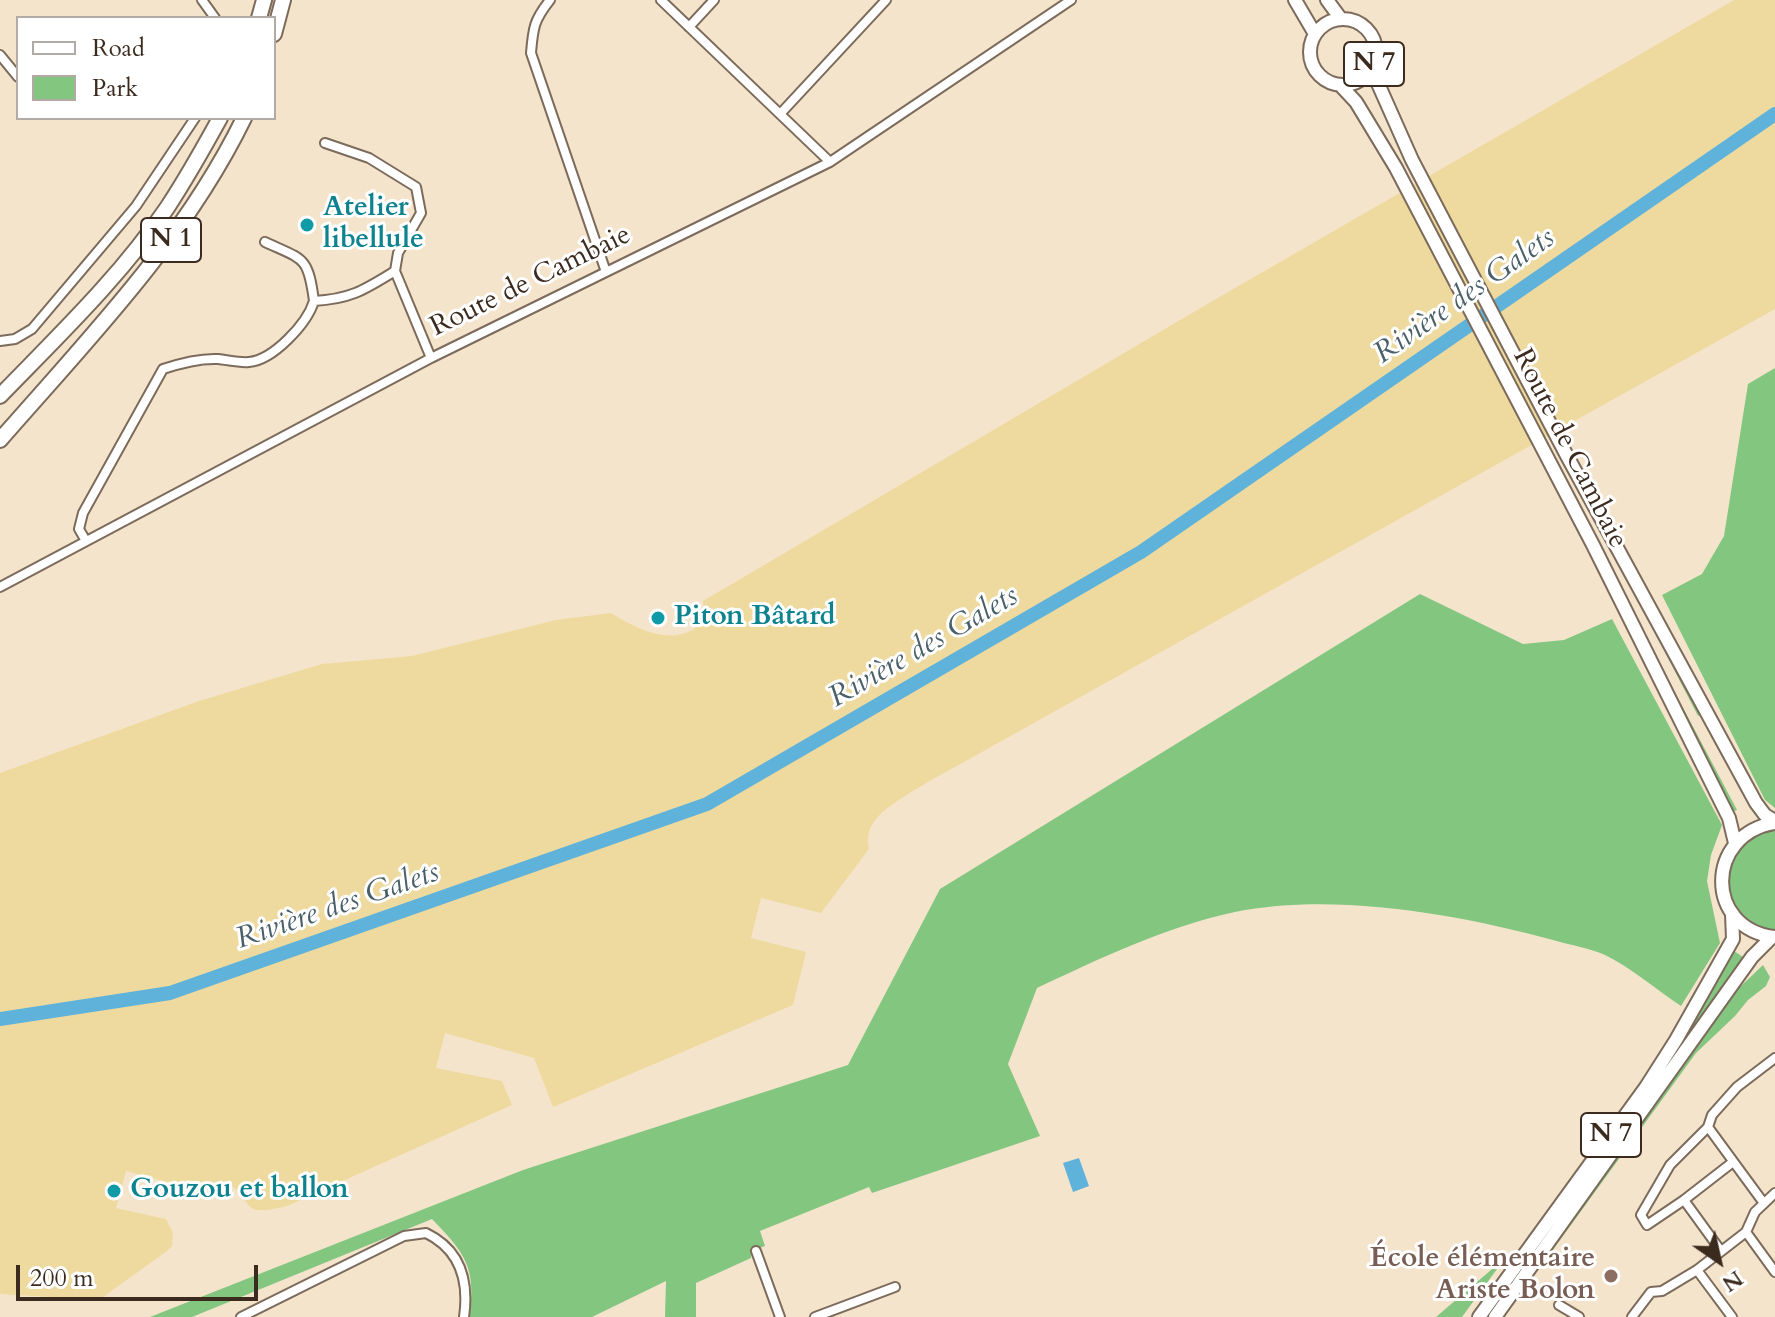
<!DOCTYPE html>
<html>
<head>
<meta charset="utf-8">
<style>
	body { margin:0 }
	#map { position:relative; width:1775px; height:1317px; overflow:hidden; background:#f5e4cc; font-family:Cardo,serif }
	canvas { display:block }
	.legend { position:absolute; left:16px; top:16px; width:260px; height:104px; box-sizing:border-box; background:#fff; border:2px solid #b1aaa5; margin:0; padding:10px 14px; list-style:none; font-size:24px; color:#3b2a1e }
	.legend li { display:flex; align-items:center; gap:16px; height:40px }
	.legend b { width:40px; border:2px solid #b1aaa5 }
	.north { position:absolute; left:1679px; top:1221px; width:80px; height:80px; -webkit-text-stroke:6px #fff; paint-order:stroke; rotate:146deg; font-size:22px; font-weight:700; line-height:32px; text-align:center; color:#3b2a1e }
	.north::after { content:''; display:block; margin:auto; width:28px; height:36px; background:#3b2a1e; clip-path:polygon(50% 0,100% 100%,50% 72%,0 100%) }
	.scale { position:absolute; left:16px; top:1265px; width:242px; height:36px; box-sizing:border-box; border:4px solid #3b2a1e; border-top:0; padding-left:10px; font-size:24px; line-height:28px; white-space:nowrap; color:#3b2a1e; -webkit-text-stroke:6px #fff; paint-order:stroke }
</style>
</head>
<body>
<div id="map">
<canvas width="1775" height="1317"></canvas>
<ul class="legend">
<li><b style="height:10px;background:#fff"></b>Road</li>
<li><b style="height:22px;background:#83c680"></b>Park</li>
</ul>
<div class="north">N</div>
<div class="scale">200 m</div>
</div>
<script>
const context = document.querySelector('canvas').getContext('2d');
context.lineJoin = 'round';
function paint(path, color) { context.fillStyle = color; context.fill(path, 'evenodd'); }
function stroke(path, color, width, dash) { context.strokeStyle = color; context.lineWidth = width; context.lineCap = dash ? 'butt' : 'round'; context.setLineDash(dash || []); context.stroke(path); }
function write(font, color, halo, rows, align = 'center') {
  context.font = font + ' Cardo,serif'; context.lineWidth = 6; context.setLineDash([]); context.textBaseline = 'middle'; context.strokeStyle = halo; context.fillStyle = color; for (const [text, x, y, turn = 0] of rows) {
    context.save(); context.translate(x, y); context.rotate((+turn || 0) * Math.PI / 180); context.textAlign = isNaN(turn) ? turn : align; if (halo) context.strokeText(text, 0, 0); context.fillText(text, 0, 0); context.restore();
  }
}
paint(new Path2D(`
	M1775,368V808L1765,800L1662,595L1702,574L1724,536L1748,384Z
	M1420,594L1523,644L1564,640L1612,619L1722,825L1711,855L1707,881L1720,943L1681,1006C1657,990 1630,967 1605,955C1590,948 1569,945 1553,940C1457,914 1333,892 1235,912C1165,927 1101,958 1037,988L1008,1064L1040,1136L872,1193L869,1187L760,1231L765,1246L751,1251V1258L696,1283V1317H665L666,1281L592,1317H469C477,1268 465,1253 432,1219L192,1317H150L523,1170L848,1065L940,889Z
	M1644,602L1702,713L1698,716L1640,604Z
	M1633,613L1737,810L1732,812Z
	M1775,828V933C1767,931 1758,929 1751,925C1721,906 1718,854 1751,836C1758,832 1768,831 1775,828Z
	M1734,951L1746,959L1491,1317H1486L1665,1069Z
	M1763,965L1770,977L1766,986L1748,1000L1735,1016L1696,1053L1504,1317H1499L1739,985L1741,986Z
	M1505,1258L1462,1317H1436Z`), '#83c680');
paint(new Path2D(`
	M1734,0H1775V309L973,757C950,770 890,801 876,819C868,828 867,838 869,849L821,913L761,898L751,938L806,952L793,1005L553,1107L534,1058L445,1033L436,1068L502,1081L512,1105L287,1206C237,1218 258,1203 225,1181L201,1191L126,1171L116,1208L166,1219L173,1233L172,1246L167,1251L99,1300L0,1294V773L199,701L322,664L412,656L556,620L611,613C638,630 679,650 704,620L703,601L1209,303Z`), '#eeda9e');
paint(new Path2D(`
	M1079,1158L1089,1186L1073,1192L1063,1163Z`), '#5fb2da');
stroke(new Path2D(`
	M0,1019L170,993L707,804L1141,552L1775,114`), '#5fb2da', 14);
const street = new Path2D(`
	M202,0L215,18
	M550,0C534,20 533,28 531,53L606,272
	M661,0L830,162
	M689,27L714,0
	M0,55L18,77
	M781,113L886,0
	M325,143L369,158L416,187L421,213L398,253L395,271L431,358
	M265,242C304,260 308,256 314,301
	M0,341L15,339L32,329L136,206L195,118
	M86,541L79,529L83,513L163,369C181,363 199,358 218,359C228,360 239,363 249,362C273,360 307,324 314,301C351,299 364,290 395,271
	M0,587L431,358L830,162L1071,0
	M1708,1127L1763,1202
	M1733,1162L1684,1200L1647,1225L1641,1215L1670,1165L1708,1127L1712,1115L1737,1087L1775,1058
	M1684,1200L1721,1251
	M1746,1232L1775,1272
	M756,1251L780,1317
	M1697,1270L1732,1317
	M1559,1305L1579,1317
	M241,1317L404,1236L426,1233C461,1250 469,1282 464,1317
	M815,1317L895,1287
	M1632,1317L1651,1292L1662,1291L1697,1270L1746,1232L1755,1212L1775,1193`);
const primary = new Path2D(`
	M1295,0L1315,34
	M1327,0L1341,19
	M1310 52a33 33 0 1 1 66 0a33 33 0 1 1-66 0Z
	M1372,70L1412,160L1566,454L1756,803L1765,815L1775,821
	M1341,86L1356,102L1396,168L1593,545L1729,818L1735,843
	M1775,823C1705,834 1704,929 1775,937
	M1479,1317L1646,1087L1676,1040L1733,939L1732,914
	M1495,1317L1752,957L1772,937`);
const highway = new Path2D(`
	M259,18L264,0
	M274,34L283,0
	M0,396C58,336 120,277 167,208C186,179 203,149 220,118
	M0,440C89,338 184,241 244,118`);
stroke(street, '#7c6b5b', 12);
stroke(primary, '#7c6b5b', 16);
stroke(highway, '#7c6b5b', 18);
stroke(street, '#fff', 8);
stroke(primary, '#fff', 12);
stroke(highway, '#fff', 14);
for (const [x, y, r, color] of [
	[307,225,8,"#0f9aa8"],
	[658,618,8,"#0f9aa8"],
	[114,1191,8,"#0f9aa8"],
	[1611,1276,8,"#8d6e63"]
]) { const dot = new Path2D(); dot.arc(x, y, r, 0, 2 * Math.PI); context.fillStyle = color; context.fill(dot); stroke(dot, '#fff', 3); }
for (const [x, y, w] of [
	[1374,64,60],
	[171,240,60],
	[1611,1135,60]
]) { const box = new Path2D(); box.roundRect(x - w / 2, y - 22, w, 44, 6); context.fillStyle = '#fff'; context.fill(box); stroke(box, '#3b2a1e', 2); }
write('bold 26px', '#3b2a1e', null, [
	["N 7",1374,64],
	["N 1",171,240],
	["N 7",1611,1135]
]);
write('bold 28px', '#0d838f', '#fff', [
	["Atelier",323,209],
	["libellule",323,241],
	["Piton Bâtard",674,618],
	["Gouzou et ballon",130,1191]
], 'left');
write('28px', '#3b2a1e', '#fff', [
	["Route de Cambaie",531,282,-26],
	["Route de Cambaie",1569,449,63]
]);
write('bold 28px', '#785e54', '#fff', [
	["École élémentaire",1595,1260],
	["Ariste Bolon",1595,1292]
], 'right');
write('italic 30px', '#496069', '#fff', [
	["Rivière des Galets",1465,297,-35],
	["Rivière des Galets",924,648,-30],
	["Rivière des Galets",338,907,-19]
]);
</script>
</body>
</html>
